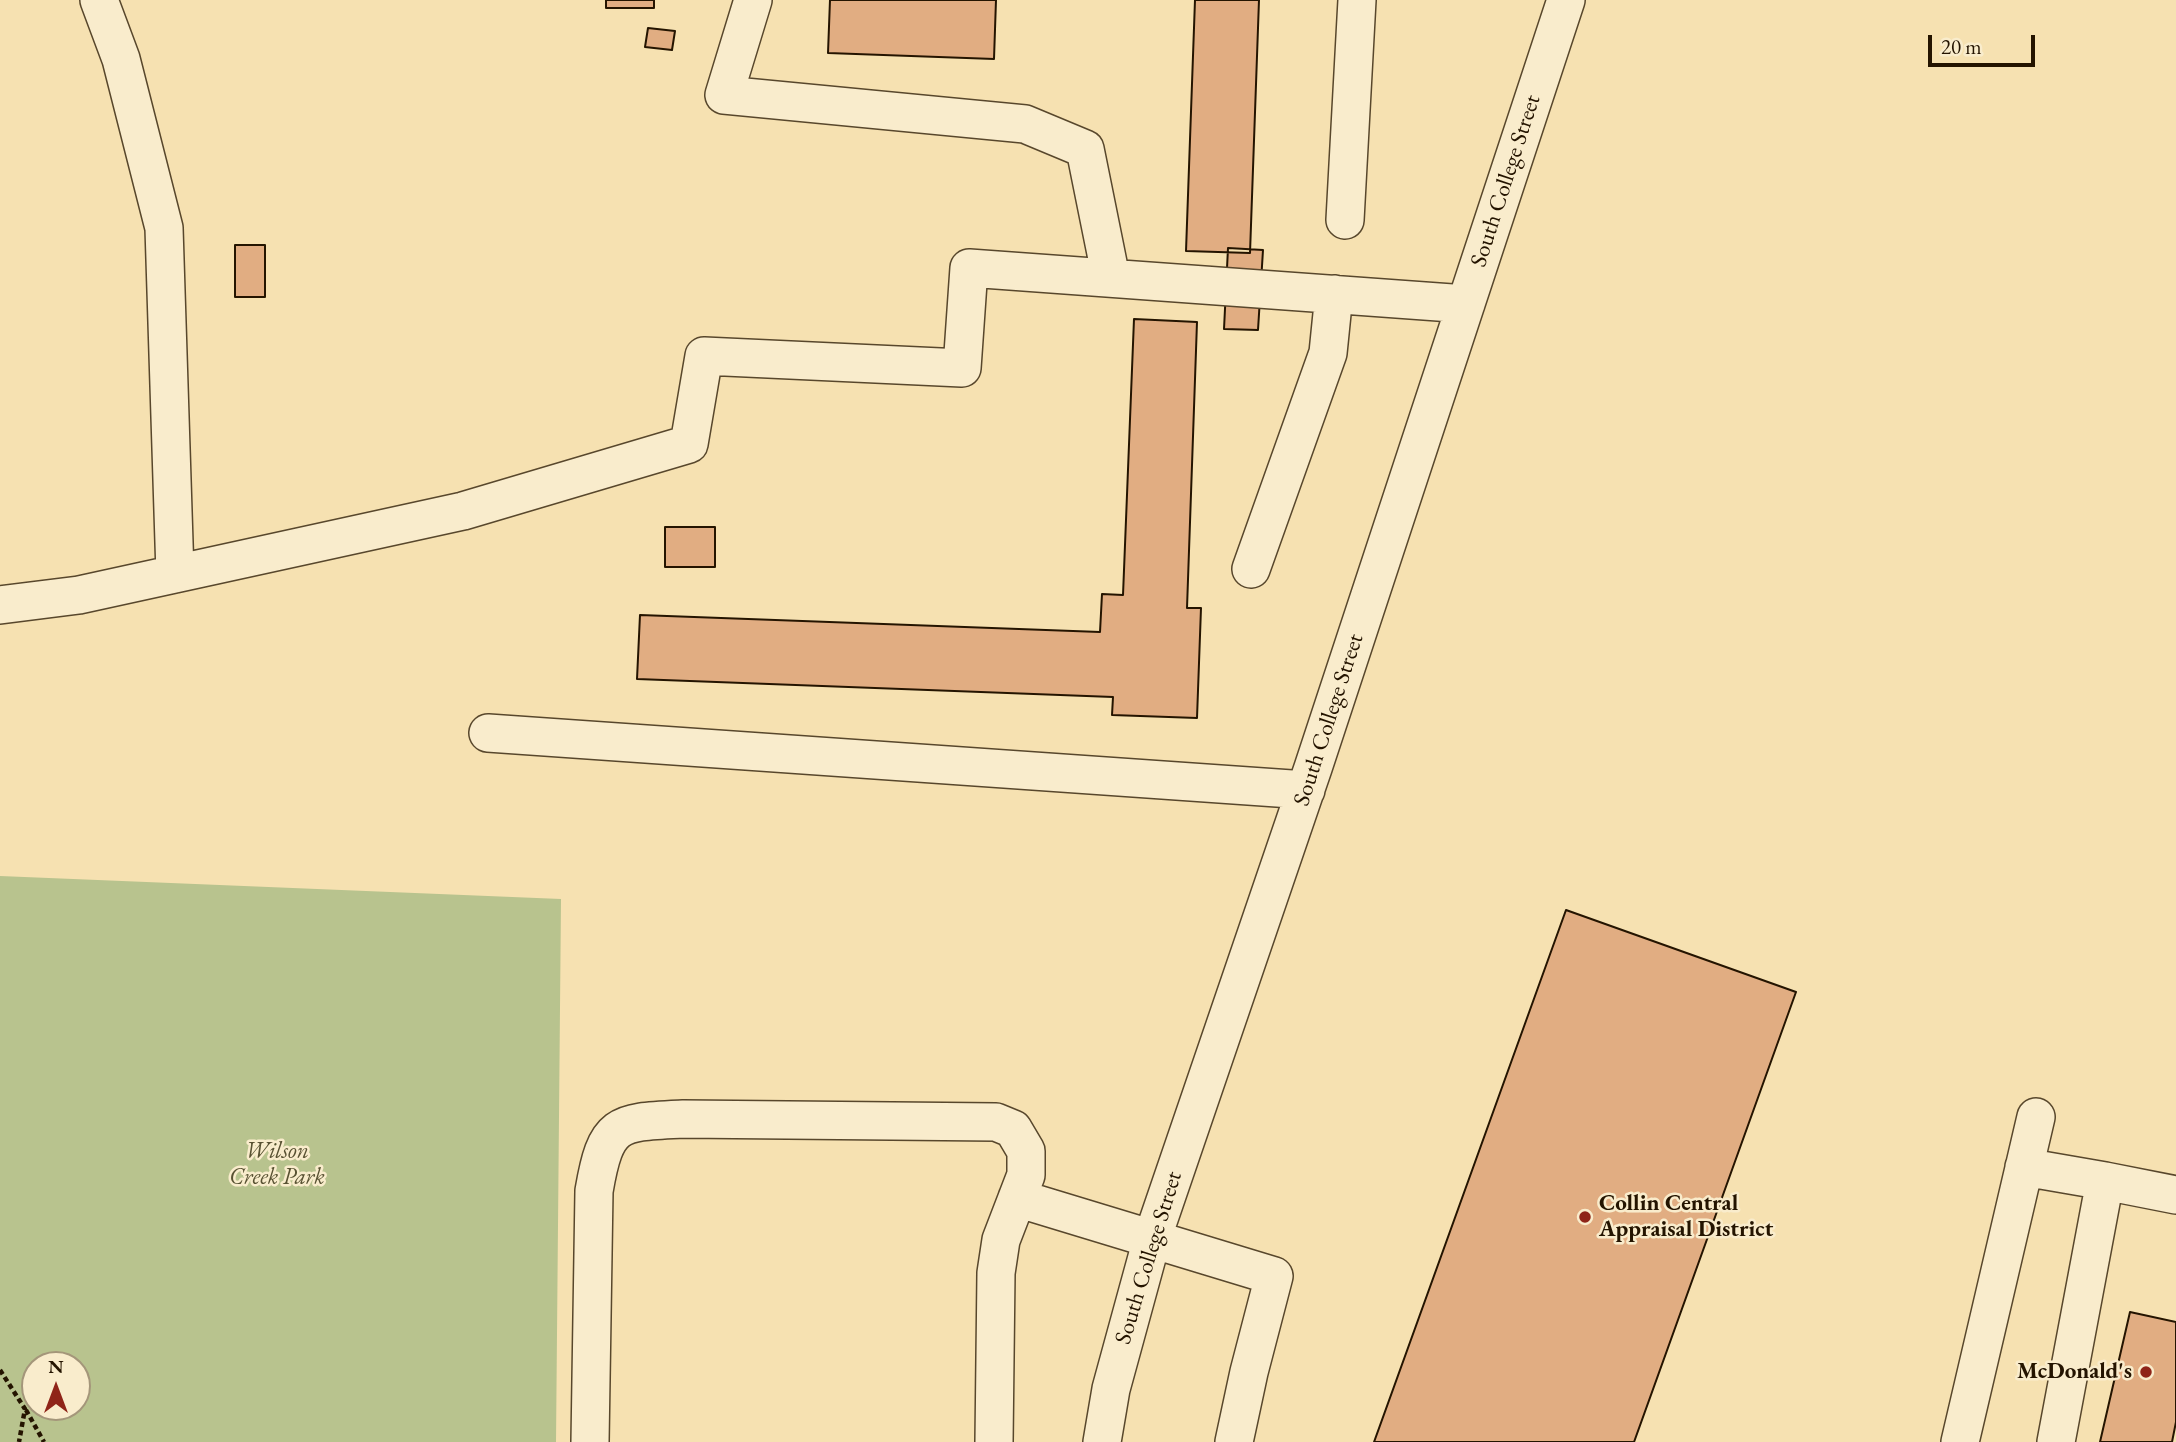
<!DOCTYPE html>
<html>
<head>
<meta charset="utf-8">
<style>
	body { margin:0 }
	#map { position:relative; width:2176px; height:1442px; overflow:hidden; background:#f6e1b1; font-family:"EB Garamond",serif }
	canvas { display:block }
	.north { position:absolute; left:21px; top:1351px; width:70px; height:70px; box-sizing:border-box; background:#f9eccc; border:2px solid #a4967a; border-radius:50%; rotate:0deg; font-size:19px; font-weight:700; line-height:28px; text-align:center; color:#241400 }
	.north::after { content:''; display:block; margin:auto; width:24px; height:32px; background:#8f2418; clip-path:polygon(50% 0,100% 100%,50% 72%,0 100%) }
	.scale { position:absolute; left:1928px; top:35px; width:107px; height:32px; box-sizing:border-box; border:4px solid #241400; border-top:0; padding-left:9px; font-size:21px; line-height:24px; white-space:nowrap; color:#241400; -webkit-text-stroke:5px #f9eccc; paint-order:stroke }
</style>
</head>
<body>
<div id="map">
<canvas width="2176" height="1442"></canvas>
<div class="north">N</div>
<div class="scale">20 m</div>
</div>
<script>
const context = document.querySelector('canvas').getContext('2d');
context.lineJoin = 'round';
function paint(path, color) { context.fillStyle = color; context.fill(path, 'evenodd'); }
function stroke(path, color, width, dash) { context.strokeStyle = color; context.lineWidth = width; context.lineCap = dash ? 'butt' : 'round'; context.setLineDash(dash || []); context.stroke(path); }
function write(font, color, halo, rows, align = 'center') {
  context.font = font + ' "EB Garamond",serif'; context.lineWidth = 5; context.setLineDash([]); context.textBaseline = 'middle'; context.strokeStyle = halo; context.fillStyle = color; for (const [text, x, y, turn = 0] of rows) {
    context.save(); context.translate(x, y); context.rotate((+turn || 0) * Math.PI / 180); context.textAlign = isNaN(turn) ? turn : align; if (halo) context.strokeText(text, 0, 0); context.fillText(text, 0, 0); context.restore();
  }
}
paint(new Path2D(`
	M0,876L561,899L556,1442H0ZM35,1365H77V1407H35Z`), '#b8c38e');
const building = new Path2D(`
	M606,0H654V8H606Z
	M830,0H996L994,59L828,53Z
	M1195,0H1259L1250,253L1186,251Z
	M648,28L675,31L672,50L645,47Z
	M235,245H265V297H235Z
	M1228,248L1263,250L1258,330L1224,329Z
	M1134,319L1197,322L1187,608H1201L1197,718L1112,715L1113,697L637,679L640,615L1100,632L1102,594L1123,595Z
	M665,527H715V567H665Z
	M1566,910L1796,992L1634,1442H1374Z
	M2130,1312L2176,1322V1422L2172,1442H2100Z`);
paint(building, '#e1ad82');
stroke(building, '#241400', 2);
const minor = new Path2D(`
	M99,0L121,59L164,228L175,574
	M753,0L724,95L1025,124L1085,149L1111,278
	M1345,220L1357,0
	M1251,569L1328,353L1334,294
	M0,605L79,595L463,511L689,444L704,356L962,368L969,268L1466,304
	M488,733L1306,790
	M2024,1167L2105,1181
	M1017,1198L1274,1276L1249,1372L1234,1442
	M590,1442L594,1191C606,1121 617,1122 683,1119L996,1122L1013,1129L1026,1151V1175L1001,1240L996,1273L994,1442
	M1102,1442L1111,1389L1152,1239L1313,768L1566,0
	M1960,1442L2036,1117
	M2056,1442L2105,1181L2176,1195`);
stroke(minor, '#58472c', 40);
stroke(new Path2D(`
	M0,1370L25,1409L19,1442
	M26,1410L44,1442`), '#241400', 4.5, [5, 3.5]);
stroke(minor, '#f9eccc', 37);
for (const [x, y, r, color] of [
	[1585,1217,7,"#8f2418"],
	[2146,1372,7,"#8f2418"]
]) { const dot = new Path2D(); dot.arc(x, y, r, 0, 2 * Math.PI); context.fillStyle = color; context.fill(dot); stroke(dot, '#f9eccc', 2.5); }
write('23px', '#241400', '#f9eccc', [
	["South College Street",1506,181,-72],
	["South College Street",1329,720,-72],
	["South College Street",1149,1258,-73]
]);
write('italic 23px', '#585132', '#f9eccc', [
	["Wilson",277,1152],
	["Creek Park",277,1178]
]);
write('bold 23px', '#241400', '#f9eccc', [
	["Collin Central",1599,1204],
	["Appraisal District",1599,1230],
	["McDonald's",2132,1372,"right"]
], 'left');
</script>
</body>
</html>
